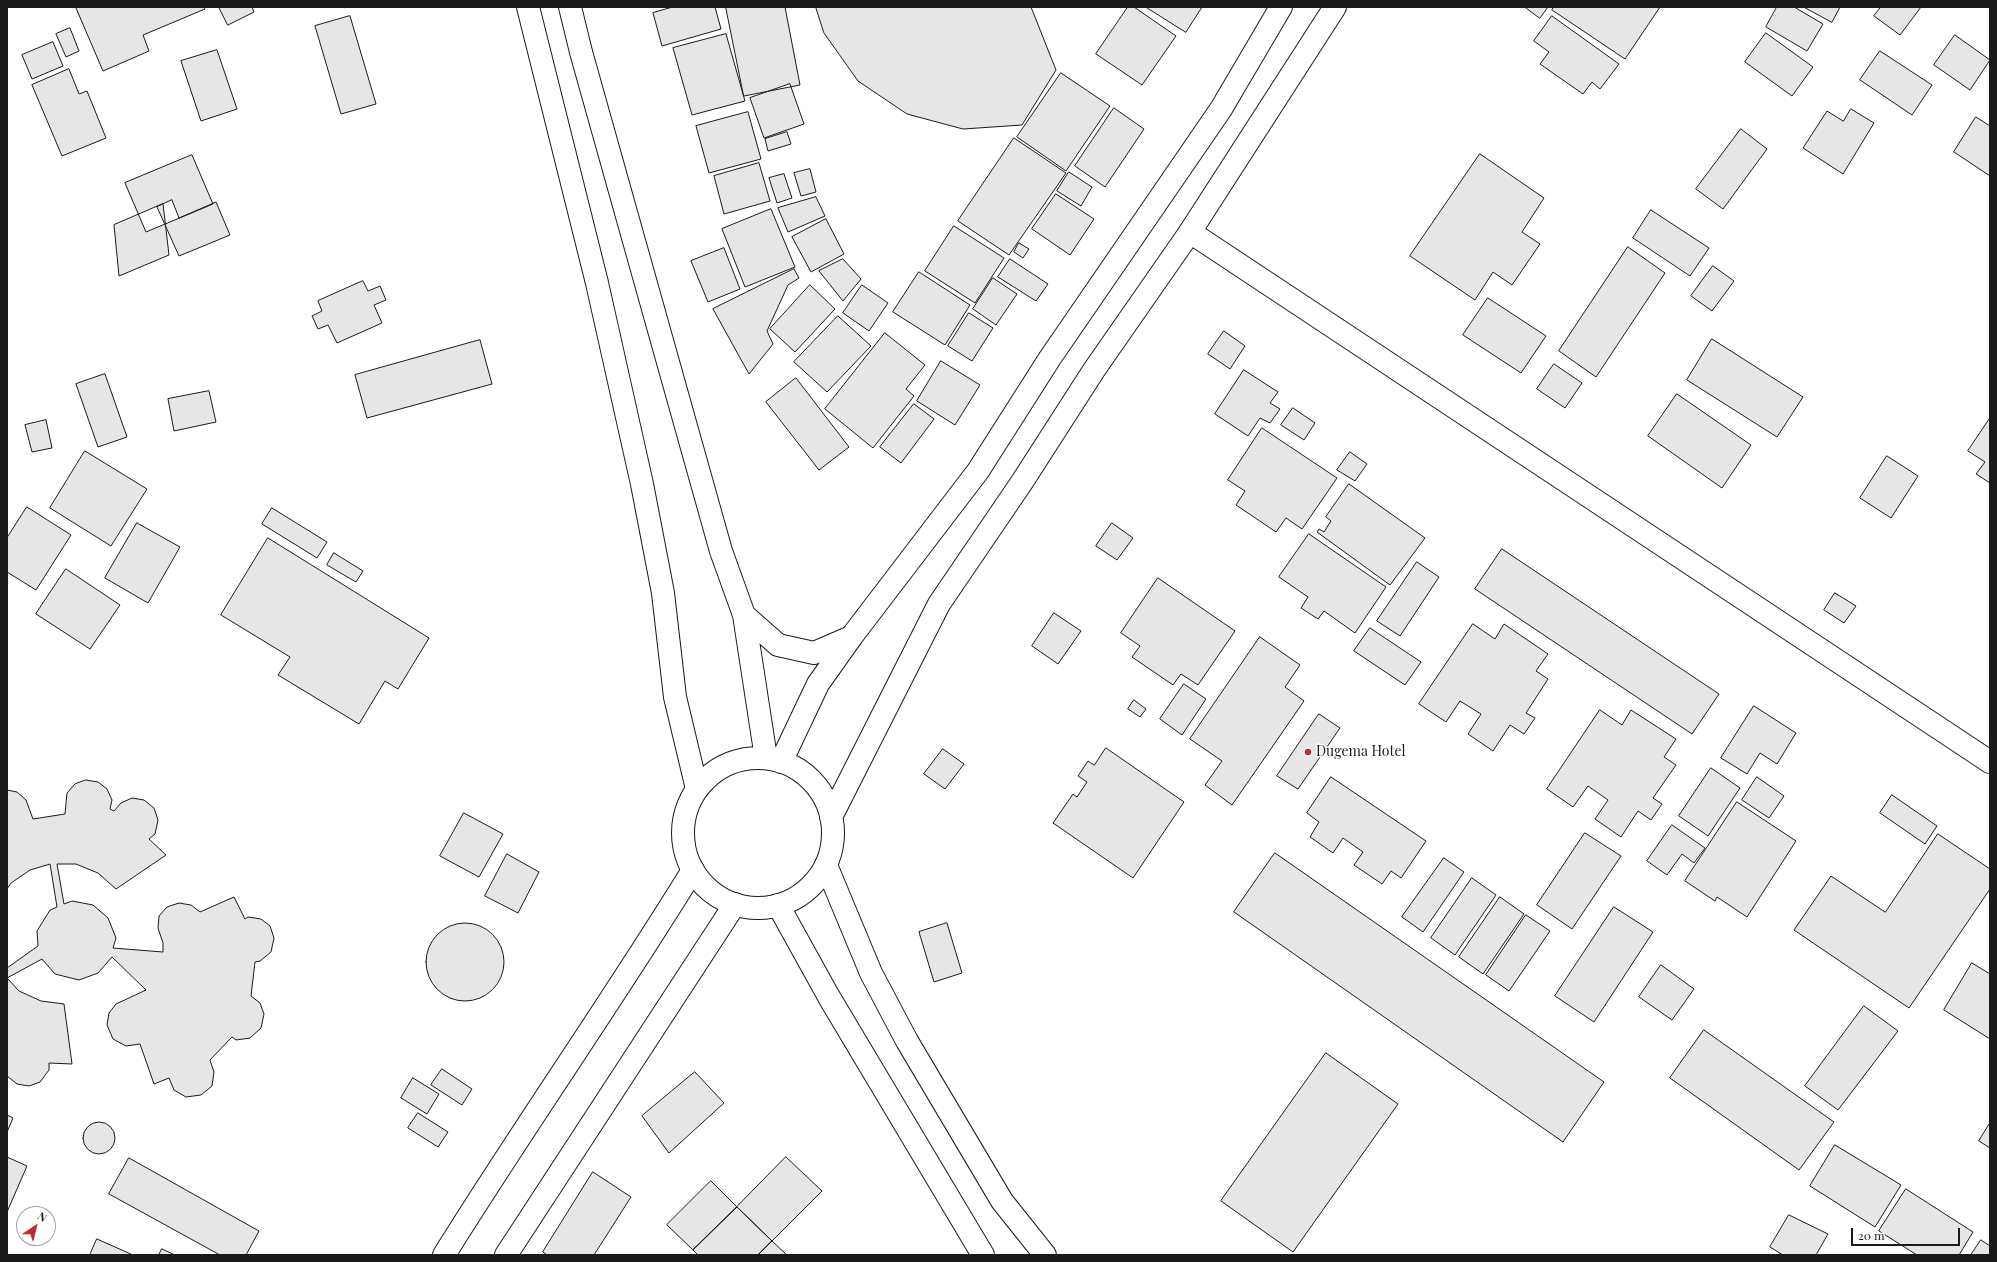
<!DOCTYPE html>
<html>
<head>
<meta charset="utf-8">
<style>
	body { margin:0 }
	#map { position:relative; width:1997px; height:1262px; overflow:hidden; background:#fff; font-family:"Playfair Display",serif }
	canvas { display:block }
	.frame { position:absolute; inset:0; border:8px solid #1a1a1a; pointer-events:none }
	.north { position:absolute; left:16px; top:1206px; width:40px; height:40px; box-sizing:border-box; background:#fff; border:1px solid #a3a3a3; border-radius:50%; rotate:35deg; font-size:11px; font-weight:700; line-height:16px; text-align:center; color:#1a1a1a }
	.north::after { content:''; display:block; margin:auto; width:14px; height:18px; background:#c62828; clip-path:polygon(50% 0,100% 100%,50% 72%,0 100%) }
	.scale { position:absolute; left:1851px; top:1228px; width:109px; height:18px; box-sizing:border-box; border:2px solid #1a1a1a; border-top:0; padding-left:5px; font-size:12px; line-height:14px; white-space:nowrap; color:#1a1a1a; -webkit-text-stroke:3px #fff; paint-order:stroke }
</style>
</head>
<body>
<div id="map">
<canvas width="1997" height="1262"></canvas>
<div class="frame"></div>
<div class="north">N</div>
<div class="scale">20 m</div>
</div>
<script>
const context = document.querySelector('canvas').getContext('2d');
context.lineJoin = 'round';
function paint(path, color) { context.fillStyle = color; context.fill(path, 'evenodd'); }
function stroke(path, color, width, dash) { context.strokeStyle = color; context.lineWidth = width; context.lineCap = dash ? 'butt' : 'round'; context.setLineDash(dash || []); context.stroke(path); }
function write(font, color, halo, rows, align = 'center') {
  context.font = font + ' "Playfair Display",serif'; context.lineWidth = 3; context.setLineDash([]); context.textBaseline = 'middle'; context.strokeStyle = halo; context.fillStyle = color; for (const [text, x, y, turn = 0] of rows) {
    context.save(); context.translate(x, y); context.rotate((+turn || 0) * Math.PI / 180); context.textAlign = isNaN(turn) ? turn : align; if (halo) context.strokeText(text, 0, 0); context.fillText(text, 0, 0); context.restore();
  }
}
const building = new Path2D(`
	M79,7H204L205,9L143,35L149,51L103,71L76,8Z
	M219,7H252L254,12L228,25Z
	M673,7H715L721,29L662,46L653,13Z
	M726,7H785L800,85L744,96Z
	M816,7H1031L1056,70L1022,125L963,129L907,114L858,81L824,33Z
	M1128,7H1134L1176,36L1142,85L1096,54Z
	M1146,7H1202L1186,32Z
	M1525,7H1548L1540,18Z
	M1554,7H1660L1625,59L1552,10Z
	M1777,7H1794L1823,24L1807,51L1766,27Z
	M1804,7H1840L1832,22Z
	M1881,7H1921L1900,35L1874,16Z
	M350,16L376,104L341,114L315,26Z
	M1552,16L1619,64L1600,89L1592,82L1583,94L1540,64L1549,52L1534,41Z
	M70,28L79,51L66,57L56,34Z
	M1766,33L1813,67L1792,96L1745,62Z
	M726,34L745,101L692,115L673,48Z
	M1955,35L1990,60L1970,90L1934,65Z
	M53,42L63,66L32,79L22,55Z
	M217,50L237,109L201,121L181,61Z
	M1880,51L1932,85L1912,115L1860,80Z
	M69,69L79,94L87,91L106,138L62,156L32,85Z
	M1061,73L1110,106L1066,171L1017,137Z
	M790,84L804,124L764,138L750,98Z
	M1114,108L1144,129L1105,187L1075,166Z
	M1851,109L1874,123L1843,174L1803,148L1827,111L1843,121Z
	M748,112L761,159L709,173L696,126Z
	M1976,117L1990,126V176L1954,152Z
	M1741,129L1767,149L1723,209L1696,189Z
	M787,132L791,144L768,151L765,139Z
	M1014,138L1066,173L1009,255L958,221Z
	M1480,154L1544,198L1522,232L1540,244L1512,285L1493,272L1475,300L1410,256Z
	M192,155L213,204L146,232L125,183Z
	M759,163L770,201L724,214L714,176Z
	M810,169L816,192L801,196L794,173Z
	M1069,172L1092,187L1081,206L1057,191Z
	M784,174L792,198L777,203L769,178Z
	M1056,194L1094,219L1070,255L1032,229Z
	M816,197L825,216L788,232L778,208Z
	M172,200L179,218L216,202L230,235L179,256L157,207Z
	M163,204L169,255L119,276L114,225Z
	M771,209L795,267L745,287L722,229Z
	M1651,210L1709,248L1690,276L1633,238Z
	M826,219L844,254L811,272L792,237Z
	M954,226L1004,258L975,303L925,271Z
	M1019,243L1029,249L1023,258L1014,252Z
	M1628,247L1665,273L1596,377L1559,351Z
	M724,248L740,289L708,302L691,261Z
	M843,259L861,279L843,301L819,271Z
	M1010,259L1048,284L1036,301L998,277Z
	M1713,266L1734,281L1712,311L1691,296Z
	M794,269L799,278L788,285L767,331L773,344L749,374L713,309Z
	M919,272L970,305L945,345L893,312Z
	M993,278L1017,294L996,325L973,309Z
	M363,281L368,291L380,286L386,300L374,305L382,323L337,343L328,325L318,329L312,316L322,311L318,301Z
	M810,285L835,309L795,352L770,329Z
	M862,285L888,303L869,331L843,313Z
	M1488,298L1546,336L1521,373L1463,335Z
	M969,313L993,328L972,361L948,346Z
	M838,316L871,346L827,392L794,362Z
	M1224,331L1245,346L1230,369L1208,354Z
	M885,333L925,365L906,389L914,396L873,448L825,409Z
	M1712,339L1803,397L1777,437L1687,380Z
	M480,340L492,384L367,418L355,375Z
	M941,361L980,385L955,425L917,401Z
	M1554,364L1582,383L1565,408L1537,389Z
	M1244,370L1278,392L1270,403L1280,409L1270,423L1260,418L1248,436L1215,414Z
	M105,374L127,437L98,447L76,384Z
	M796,378L849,447L819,470L766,402Z
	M209,391L216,422L174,431L168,399Z
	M1677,394L1751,445L1722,488L1648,436Z
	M914,404L934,419L901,463L880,447Z
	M1293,408L1315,423L1304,440L1281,425Z
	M1990,418V483L1976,474L1985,462L1968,451Z
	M46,420L52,448L32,452L25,425Z
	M1262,428L1337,478L1302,529L1286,518L1276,532L1236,505L1245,491L1228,480Z
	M85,451L147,489L111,546L50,508Z
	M1350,452L1367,464L1355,481L1337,470Z
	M1887,456L1918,476L1891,518L1860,498Z
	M1349,484L1425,538L1390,585L1317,532L1319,529L1324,532L1331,521L1326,517Z
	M27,507L71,535L36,590L7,572V538Z
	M272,508L327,542L317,558L262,524Z
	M137,523L180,547L148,603L105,578Z
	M1112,523L1133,538L1117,560L1096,546Z
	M1309,534L1386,587L1355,633L1324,611L1318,619L1301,608L1308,597L1279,577Z
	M268,538L429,638L398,689L385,681L359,724L278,675L290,657L221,615Z
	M1502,549L1719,694L1692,734L1475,589Z
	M334,553L363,571L356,582L327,565Z
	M1417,562L1439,577L1400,636L1377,621Z
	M66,569L120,605L90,649L36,614Z
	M1158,578L1235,631L1198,685L1181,674L1173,685L1132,657L1140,646L1121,633Z
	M1835,593L1856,606L1844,623L1824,610Z
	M1054,613L1081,631L1058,664L1032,646Z
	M1473,624L1495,639L1504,624L1548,654L1536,671L1548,679L1526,713L1535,718L1524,734L1510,725L1493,751L1468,734L1481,714L1460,701L1446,722L1419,704Z
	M1370,628L1421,662L1405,685L1354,651Z
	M1260,637L1300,665L1285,687L1304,701L1232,805L1205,785L1222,761L1190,739Z
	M1184,684L1206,699L1182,735L1160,719Z
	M1134,700L1146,709L1140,717L1128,709Z
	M1754,706L1796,733L1777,764L1760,753L1747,774L1721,758Z
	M1600,710L1622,725L1631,710L1676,739L1664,757L1676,765L1653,798L1662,804L1651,820L1638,811L1621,837L1595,819L1608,800L1588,786L1573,807L1547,789Z
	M1319,714L1340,728L1298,789L1277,776Z
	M1106,748L1184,802L1133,878L1053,823L1073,794L1077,797L1087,782L1078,776L1088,761L1094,765Z
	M943,749L964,764L945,789L924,774Z
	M1711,768L1740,788L1708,836L1679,816Z
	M1331,777L1426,841L1401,878L1391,871L1382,884L1354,865L1363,852L1343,838L1333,853L1310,837L1319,822L1307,813Z
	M1757,777L1784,796L1769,818L1742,800Z
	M86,780L98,782L107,789L112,800L110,809L114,811L121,803L132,798L144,800L154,808L158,820L155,834L149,839L166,855L116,889L98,873L76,864H57L64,904L72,901L93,905L108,918L116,938L113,948L163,952V943L158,928L159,916L167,907L179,903L191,905L200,912L234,897L245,919L248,917L261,919L270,926L274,938L271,952L260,961L255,962L251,996L260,1003L264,1014L261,1028L250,1038L236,1040L232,1037L210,1060L214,1072L212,1086L201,1095L186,1097L174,1090L169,1078L154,1084L140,1044L126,1046L113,1039L107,1025L109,1013L116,1004L146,990L112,957L98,973L79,980L55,974L42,959L7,978V968L38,946L37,931L50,910L57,907L50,864L30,870L11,883L7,889V790L17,792L26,800L33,819L65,814L67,793L75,784Z
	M1892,795L1937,826L1925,844L1880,813Z
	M1737,802L1796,841L1747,917L1717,897L1715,901L1685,881Z
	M464,813L503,834L479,877L440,856Z
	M1672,825L1705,848L1694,863L1682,854L1667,875L1647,861Z
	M1585,833L1621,856L1572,929L1537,905Z
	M1938,834L1990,869V889L1909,1008L1794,930L1831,876L1885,912Z
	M1275,853L1604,1082L1563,1142L1234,912Z
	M507,854L539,872L518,913L485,896Z
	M1444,858L1464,872L1423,932L1402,917Z
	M1472,878L1496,895L1455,955L1431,938Z
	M1500,897L1524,914L1483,974L1459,957Z
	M1614,907L1653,932L1594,1022L1555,996Z
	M1526,915L1550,931L1509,991L1486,975Z
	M426 962a39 39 0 1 1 78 0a39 39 0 1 1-78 0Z
	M947,923L962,973L934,982L919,932Z
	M1972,963L1990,974V1039L1944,1010Z
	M1661,965L1694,989L1672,1020L1639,997Z
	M7,978L19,991L41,1001L64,1004L72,1064L49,1063V1070L40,1082L29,1086L17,1084L7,1076Z
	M1864,1006L1898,1031L1838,1110L1805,1086Z
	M1704,1030L1834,1122L1799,1170L1670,1078Z
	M1326,1053L1398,1104L1293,1252L1221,1201Z
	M442,1069L472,1089L462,1105L431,1085Z
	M695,1072L724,1103L669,1153L642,1116Z
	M413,1078L439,1094L427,1114L401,1098Z
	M418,1113L448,1132L438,1147L408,1128Z
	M7,1115L13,1118L7,1132Z
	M83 1138a16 16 0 1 1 32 0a16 16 0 1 1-32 0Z
	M1990,1123V1148L1979,1141Z
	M1835,1145L1901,1185L1875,1227L1810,1186Z
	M7,1157L27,1166L7,1212Z
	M786,1157L822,1191L772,1241L737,1207Z
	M129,1158L259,1231L246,1255H220L109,1194Z
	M593,1172L631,1197L594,1255H547L543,1252Z
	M711,1181L737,1207L693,1250L667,1225Z
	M1906,1189L1973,1232L1959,1255H1917L1879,1231Z
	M737,1207L772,1241L758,1255H698L693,1250Z
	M1789,1215L1828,1234L1816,1255H1783L1770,1247Z
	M97,1239L133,1255H90Z
	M1981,1240L1990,1246V1255H1971Z
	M772,1241L787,1255H758Z
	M162,1249L175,1255H159Z`);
paint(building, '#e6e6e6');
stroke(building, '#1a1a1a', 1);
const minor = new Path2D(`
	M1190,232L1990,762`);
const tertiary = new Path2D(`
	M826,865L871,973L907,1041L1002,1201L1045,1255
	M778,905L829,997L983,1255`);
const secondary = new Path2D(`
	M444,1255C525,1125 613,1000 693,870
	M506,1255L735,904`);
const primary = new Path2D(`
	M528,7L597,283L642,484L663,593L675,697L697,789
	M570,7L581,52L721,551L744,615L766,758
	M744,615L778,645L814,653L851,637
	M683 833a75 75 0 1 1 150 0a75 75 0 1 1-150 0Z
	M781,762L818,684L852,636L978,471L1050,358L1221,109L1281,7
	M831,817L939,604L1022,482L1094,370L1190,232L1335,7`);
stroke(minor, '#1a1a1a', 24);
stroke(tertiary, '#1a1a1a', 24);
stroke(secondary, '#1a1a1a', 24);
stroke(primary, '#1a1a1a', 24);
stroke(minor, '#fff', 22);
stroke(tertiary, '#fff', 22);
stroke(secondary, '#fff', 22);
stroke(primary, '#fff', 22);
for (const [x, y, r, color] of [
	[1308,752,4,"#c62828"]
]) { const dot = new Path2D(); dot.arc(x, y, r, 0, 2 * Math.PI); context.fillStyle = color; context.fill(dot); stroke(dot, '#fff', 1.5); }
write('14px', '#1a1a1a', '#fff', [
	["Dugema Hotel",1316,752]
], 'left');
</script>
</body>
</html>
